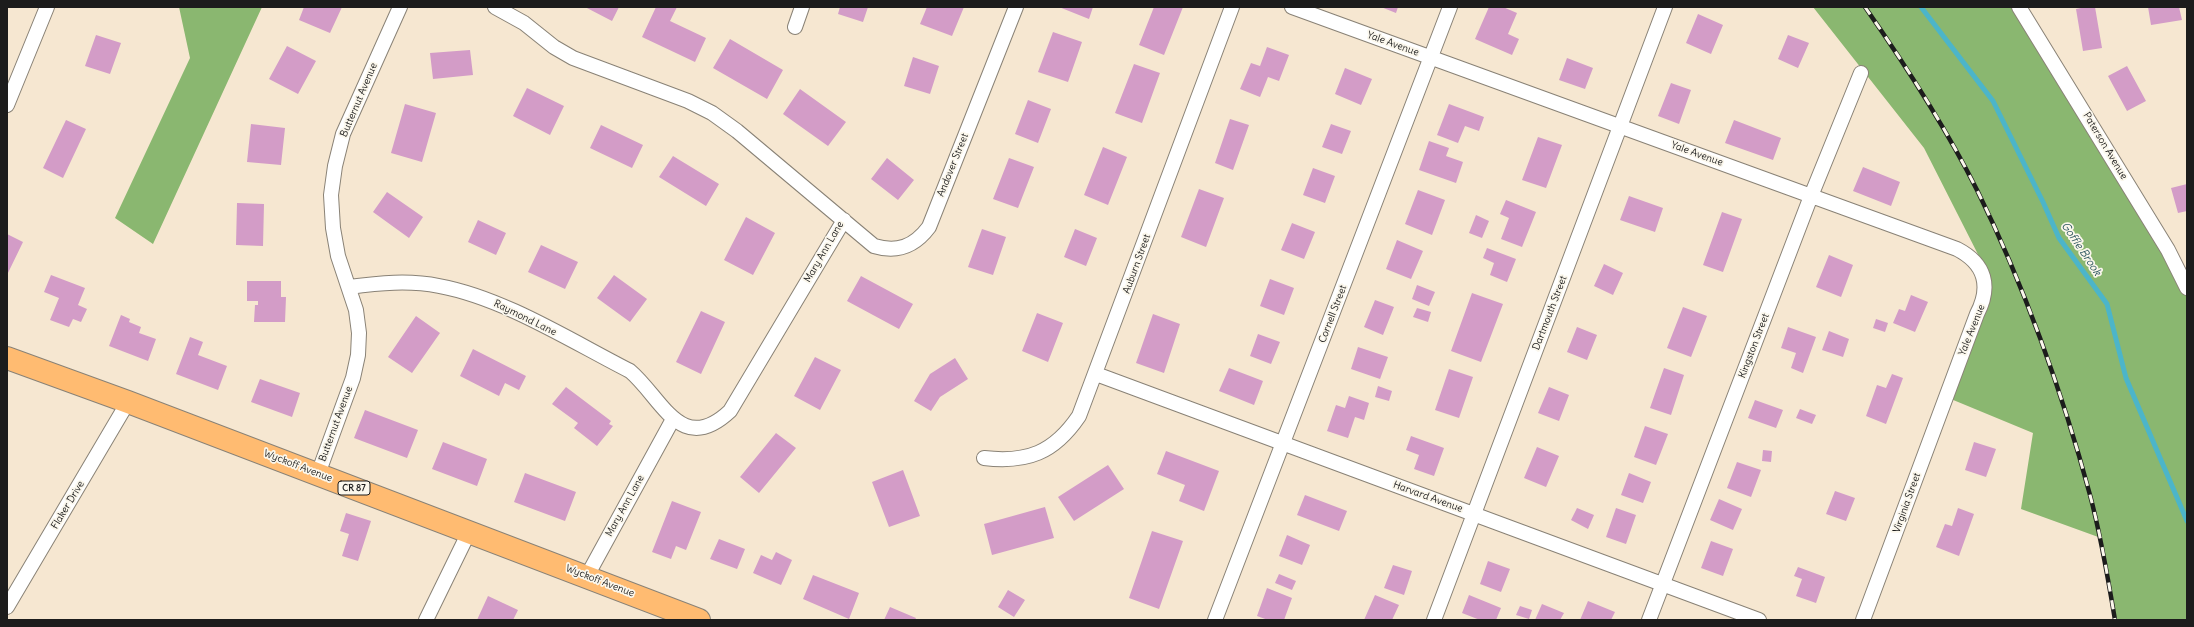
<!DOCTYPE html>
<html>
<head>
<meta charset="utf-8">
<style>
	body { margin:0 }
	#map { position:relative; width:2194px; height:627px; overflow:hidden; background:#f6e7d1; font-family:Delius,sans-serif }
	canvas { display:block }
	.frame { position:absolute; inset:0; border:8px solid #1c1c1c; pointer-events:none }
</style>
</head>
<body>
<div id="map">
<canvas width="2194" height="627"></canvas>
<div class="frame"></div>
</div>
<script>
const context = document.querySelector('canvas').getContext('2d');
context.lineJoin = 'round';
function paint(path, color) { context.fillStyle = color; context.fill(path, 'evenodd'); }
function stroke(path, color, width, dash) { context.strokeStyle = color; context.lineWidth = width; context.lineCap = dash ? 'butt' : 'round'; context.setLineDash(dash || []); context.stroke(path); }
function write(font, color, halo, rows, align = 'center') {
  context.font = font + ' Delius,sans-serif'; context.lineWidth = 3.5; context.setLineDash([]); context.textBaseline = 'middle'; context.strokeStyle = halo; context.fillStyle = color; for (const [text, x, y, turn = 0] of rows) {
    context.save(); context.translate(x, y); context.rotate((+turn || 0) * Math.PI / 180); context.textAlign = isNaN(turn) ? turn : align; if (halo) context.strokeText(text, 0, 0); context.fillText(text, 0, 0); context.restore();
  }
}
paint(new Path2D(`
	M179,7H262L153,244L115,218L190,58Z
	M1813,7H2011L2187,289V620H2115L2101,538L2021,509L2033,433L1946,397L1990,278L1924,148Z`), '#8ab770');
stroke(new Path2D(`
	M1921,7L1993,101L2043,202L2059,238L2107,304L2126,378L2187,521`), '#4cb5c9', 5);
paint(new Path2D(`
	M304,7H342L330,33L299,20Z
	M585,7H619L612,21Z
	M656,7H677L670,21L706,38L695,62L642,37Z
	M840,7H868L863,22L838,14Z
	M927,7H964L952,36L920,24Z
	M1059,7H1093L1089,19Z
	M1154,7H1183L1164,55L1139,45Z
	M1381,7H1398L1396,13Z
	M1489,7H1503L1517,13L1508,34L1519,39L1512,55L1475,39Z
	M2086,7H2095L2102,48L2083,51L2076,9Z
	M2148,7H2179L2182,20L2151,25Z
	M1698,14L1723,25L1711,54L1686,43Z
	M1053,32L1082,42L1068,82L1038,72Z
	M96,35L121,43L110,74L85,66Z
	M1788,35L1809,43L1798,68L1778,59Z
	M730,39L783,70L767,99L713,68Z
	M287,46L316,61L298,94L269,79Z
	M1267,47L1289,55L1279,81L1268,77L1260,97L1240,89L1251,63L1260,66Z
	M470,50L473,75L433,79L430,53Z
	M913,57L939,66L930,94L904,86Z
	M1567,58L1593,68L1585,89L1559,80Z
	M1134,64L1160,73L1142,123L1115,113Z
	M2127,66L2146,101L2127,111L2108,76Z
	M1345,68L1372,79L1361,105L1335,94Z
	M1671,83L1691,90L1679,124L1658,116Z
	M527,88L564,106L550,135L513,116Z
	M800,89L846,122L828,146L783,114Z
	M1028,100L1051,109L1038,143L1015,134Z
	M405,104L436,113L422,162L391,153Z
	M1449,104L1484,117L1479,131L1465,126L1458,143L1437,135Z
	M1230,119L1249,125L1233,170L1215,163Z
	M66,120L86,129L63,178L43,168Z
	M1734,120L1781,138L1773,160L1725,143Z
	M251,124L285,128L281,165L247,162Z
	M1331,124L1351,131L1342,154L1322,147Z
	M601,125L643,145L632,168L590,148Z
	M1538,137L1562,145L1546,188L1522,180Z
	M1429,141L1449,148L1446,156L1463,162L1456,183L1419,170Z
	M1103,147L1127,157L1108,205L1084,195Z
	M673,156L719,184L706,206L659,177Z
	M887,158L914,180L898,200L871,179Z
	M1009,158L1034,167L1018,208L993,199Z
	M1863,167L1900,182L1891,206L1853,191Z
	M1313,168L1335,176L1325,203L1303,195Z
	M2187,184V211L2178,213L2171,188Z
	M1199,189L1224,198L1206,247L1181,237Z
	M1418,190L1445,200L1432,235L1405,224Z
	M387,192L423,217L409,238L373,212Z
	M1629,196L1663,208L1655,232L1620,220Z
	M1506,200L1536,212L1522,247L1501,239L1509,218L1500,214Z
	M237,203L264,204L263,246L236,245Z
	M1722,212L1742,219L1723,272L1703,265Z
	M1476,215L1489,221L1482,238L1469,233Z
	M746,217L775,233L753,275L724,260Z
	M478,220L506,233L496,255L468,242Z
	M1292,223L1315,232L1304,259L1281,250Z
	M982,229L1006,237L993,275L968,267Z
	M1075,229L1097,238L1086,266L1064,257Z
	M7,234L23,242L7,275Z
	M1397,240L1423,251L1411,279L1386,269Z
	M541,245L578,262L565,289L528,272Z
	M1487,248L1516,259L1507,282L1490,275L1494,263L1483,258Z
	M1829,255L1853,265L1841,297L1816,287Z
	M1604,264L1623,273L1613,295L1594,286Z
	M51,275L85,288L78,305L87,309L81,322L73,319L69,327L50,320L59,298L44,292Z
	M614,275L647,299L630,322L597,298Z
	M861,276L913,304L899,329L847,301Z
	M1270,279L1294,288L1284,315L1260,306Z
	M247,281H281V297H286L285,322H254L255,305H258V301H247Z
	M1417,285L1435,292L1429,306L1412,299Z
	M1472,293L1503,304L1481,362L1451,351Z
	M1911,295L1928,302L1915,332L1893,323L1899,309L1905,311Z
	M1375,300L1394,307L1383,335L1364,327Z
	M1683,307L1707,316L1691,357L1667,348Z
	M1417,308L1431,312L1428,322L1413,317Z
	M701,311L725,322L701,374L676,362Z
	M1037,313L1063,323L1048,362L1022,351Z
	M1153,314L1180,324L1164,373L1136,363Z
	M121,315L130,319L129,322L141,327L139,333L156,339L148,361L109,346Z
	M416,316L440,333L412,373L388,357Z
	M1876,319L1888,323L1885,332L1873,328Z
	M1577,327L1597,335L1587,360L1567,352Z
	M1788,327L1816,337L1803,373L1791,368L1796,353L1781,348Z
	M1829,331L1849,339L1843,357L1822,350Z
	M1258,334L1280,342L1271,364L1250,356Z
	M190,337L203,342L198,355L227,366L218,390L176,374Z
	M1358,347L1388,357L1380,379L1351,369Z
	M473,349L526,376L519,390L505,383L499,396L460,376Z
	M815,357L841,370L820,410L794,396Z
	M955,358L968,379L940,397L931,411L914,401L930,374Z
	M1229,368L1263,381L1254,405L1219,391Z
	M1664,368L1684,375L1671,415L1650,408Z
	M1449,369L1473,377L1459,418L1435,410Z
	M1892,374L1903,378L1886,424L1866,416L1877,385L1886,388Z
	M260,379L300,393L292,417L251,402Z
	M1378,386L1392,391L1389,401L1375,397Z
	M566,387L611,421L609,424L613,426L597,446L574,428L578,423L552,404Z
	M1549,387L1569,395L1559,421L1538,413Z
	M1349,396L1369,403L1364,420L1355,417L1348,438L1327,431L1336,405L1345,408Z
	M1755,400L1783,410L1776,428L1748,418Z
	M1800,409L1816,415L1812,424L1796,418Z
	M365,410L418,430L407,458L354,438Z
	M1645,426L1668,434L1656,465L1634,457Z
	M776,433L796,448L759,493L740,477Z
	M1411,436L1444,448L1434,476L1414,469L1419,455L1406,450Z
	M443,442L487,459L477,486L432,469Z
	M1974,442L1996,449L1986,477L1965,470Z
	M1537,447L1559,456L1546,487L1524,478Z
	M1763,450L1772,451L1771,462L1762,461Z
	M1166,451L1219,471L1204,511L1179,501L1185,485L1157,474Z
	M1737,462L1761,470L1751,497L1727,488Z
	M1108,465L1124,489L1074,521L1058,497Z
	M903,470L920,516L889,527L872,482Z
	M525,473L576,492L565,521L514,502Z
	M1629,473L1651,482L1643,503L1621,495Z
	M1835,491L1855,498L1846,521L1826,514Z
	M1305,495L1347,511L1339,531L1297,515Z
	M1719,499L1742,509L1733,530L1710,520Z
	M672,501L701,512L686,550L676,546L671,559L652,552Z
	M1045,507L1054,538L992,555L984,524Z
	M1577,508L1594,515L1588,529L1571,520Z
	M1616,508L1636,515L1626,544L1606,537Z
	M1958,508L1974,514L1959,556L1936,547L1945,524L1952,526Z
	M346,513L371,521L358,561L342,556L349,534L340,531Z
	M1152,531L1183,541L1159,609L1129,598Z
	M1287,535L1310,545L1302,565L1279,556Z
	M719,539L745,549L737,569L710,559Z
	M1711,541L1733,549L1723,576L1701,568Z
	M776,552L792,560L781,585L753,573L761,555L772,560Z
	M1488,561L1510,569L1501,592L1480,584Z
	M1393,565L1412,571L1404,595L1384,588Z
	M1798,567L1825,577L1816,603L1796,596L1802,579L1794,576Z
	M1279,574L1296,581L1292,590L1275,583Z
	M813,575L859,593L849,619L803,599Z
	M1267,588L1292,598L1284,620H1268L1257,616Z
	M1008,590L1025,600L1014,617L998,607Z
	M1375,595L1399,605L1392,620H1364Z
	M1469,595L1501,608L1496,620H1480L1462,613Z
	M488,596L518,610L513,620H477Z
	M1588,601L1615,612L1611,620H1580Z
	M1542,604L1564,613L1560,620H1535Z
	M1520,606L1532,610L1529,619L1516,615Z
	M890,607L916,618L915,620H884Z`), '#d39cc7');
const street = new Path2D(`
	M495,7L524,23L554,47L573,58L688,101L712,113L737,131L874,246C897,253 914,247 929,227L1016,7
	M1292,7L1957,249C1986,264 1991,287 1977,314L1863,620
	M2019,7L2168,250L2187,288
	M795,27L802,7
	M7,105L47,7
	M349,287C379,283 409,280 439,286C504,298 571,341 630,371C662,398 681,457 730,411L844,220
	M1096,374L1759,620
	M984,458C1027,463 1054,453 1079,416L1232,7
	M318,474L353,378L358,355L359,333L356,310L338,256L333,228L331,195L335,166L343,134L400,7
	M587,576L673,419
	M7,607L128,402
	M426,620L469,532
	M1215,620L1450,7
	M1434,620L1665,7
	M1649,620L1811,196L1861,73`);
const primary = new Path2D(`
	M7,358L128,402L699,620`);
stroke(street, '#898276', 16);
stroke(primary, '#898276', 24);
stroke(street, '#fff', 14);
stroke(primary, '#ffbb71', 22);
const rail = new Path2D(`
	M1865,7C1906,66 1945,126 1977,190C2023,283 2063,394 2090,495C2101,536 2108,578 2115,620`);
stroke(rail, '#1c1c1c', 4.5);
stroke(rail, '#fbf7ec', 3, [9]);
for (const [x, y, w] of [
	[354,488,32]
]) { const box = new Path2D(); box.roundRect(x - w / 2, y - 7, w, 14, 3); context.fillStyle = '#fbf7ec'; context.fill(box); stroke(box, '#1c1c1c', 1); }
write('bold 9px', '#1c1c1c', null, [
	["CR 87",354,488]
]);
write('10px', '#1c1c1c', '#fbf7ec', [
	["Yale Avenue",1393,44,20],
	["Butternut Avenue",359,100,-67],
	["Paterson Avenue",2105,146,59],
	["Yale Avenue",1697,154,20],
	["Andover Street",953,165,-68],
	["Mary Ann Lane",824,252,-60],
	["Auburn Street",1137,264,-70],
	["Dartmouth Street",1550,313,-69],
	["Cornell Street",1333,314,-69],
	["Raymond Lane",525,318,26],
	["Yale Avenue",1972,330,-68],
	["Kingston Street",1754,346,-69],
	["Butternut Avenue",336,424,-70],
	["Wyckoff Avenue",298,466,21],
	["Harvard Avenue",1428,497,20],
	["Virginia Street",1907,503,-70],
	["Flaker Drive",68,505,-59],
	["Mary Ann Lane",625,506,-61],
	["Wyckoff Avenue",600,581,21]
]);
write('italic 11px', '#2f5961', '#fbf7ec', [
	["Goffle Brook",2081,249,56]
]);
</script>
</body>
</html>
